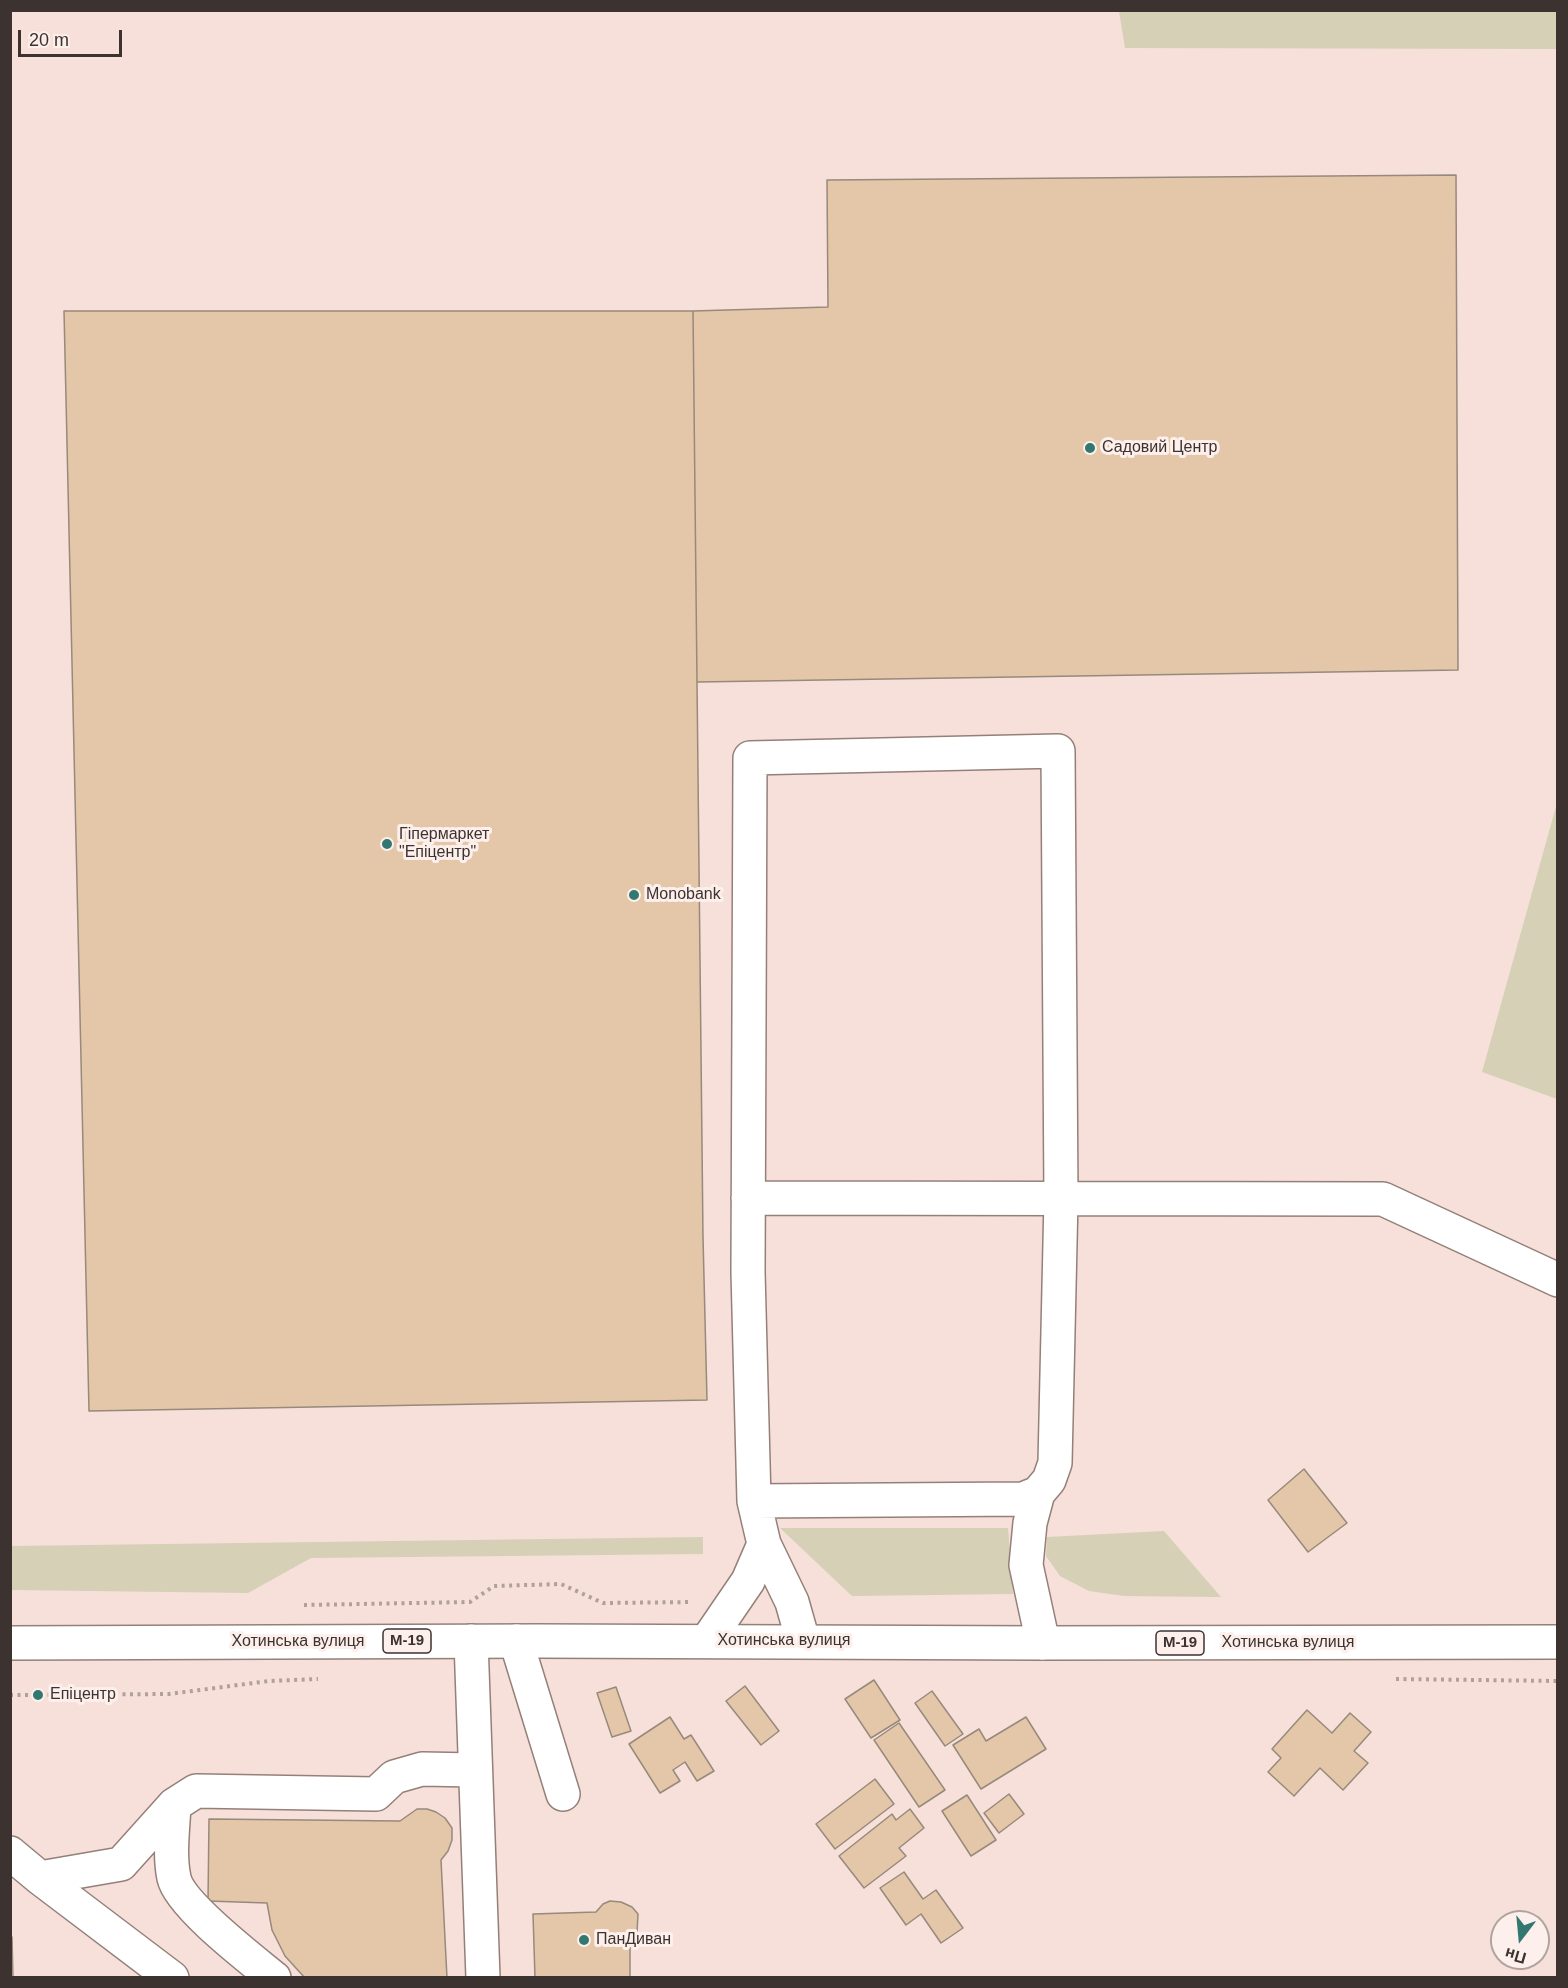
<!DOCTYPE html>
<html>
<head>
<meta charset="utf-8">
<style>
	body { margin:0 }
	#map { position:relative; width:1568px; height:1988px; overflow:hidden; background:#f6e0d9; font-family:Arial,sans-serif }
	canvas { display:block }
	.frame { position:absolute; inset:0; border:12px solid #3c3330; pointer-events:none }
	.north { position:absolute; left:1490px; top:1910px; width:60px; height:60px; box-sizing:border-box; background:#fdefeb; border:2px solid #b0a4a0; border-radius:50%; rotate:196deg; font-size:16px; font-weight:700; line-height:24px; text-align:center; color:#3c3330 }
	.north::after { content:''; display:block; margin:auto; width:21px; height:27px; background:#327870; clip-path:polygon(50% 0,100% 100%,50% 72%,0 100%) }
	.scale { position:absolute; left:18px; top:30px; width:104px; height:27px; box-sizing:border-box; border:3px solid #3c3330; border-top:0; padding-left:8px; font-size:18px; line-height:21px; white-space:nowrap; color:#3c3330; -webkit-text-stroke:4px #fdefeb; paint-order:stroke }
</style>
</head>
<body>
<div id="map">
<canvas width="1568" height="1988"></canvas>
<div class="frame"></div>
<div class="north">Пн</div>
<div class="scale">20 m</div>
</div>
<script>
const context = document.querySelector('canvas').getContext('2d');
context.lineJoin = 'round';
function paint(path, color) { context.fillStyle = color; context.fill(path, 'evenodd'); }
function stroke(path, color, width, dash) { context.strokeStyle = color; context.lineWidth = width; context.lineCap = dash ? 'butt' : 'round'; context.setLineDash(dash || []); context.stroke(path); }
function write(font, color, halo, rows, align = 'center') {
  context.font = font + ' Arial,sans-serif'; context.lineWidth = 6; context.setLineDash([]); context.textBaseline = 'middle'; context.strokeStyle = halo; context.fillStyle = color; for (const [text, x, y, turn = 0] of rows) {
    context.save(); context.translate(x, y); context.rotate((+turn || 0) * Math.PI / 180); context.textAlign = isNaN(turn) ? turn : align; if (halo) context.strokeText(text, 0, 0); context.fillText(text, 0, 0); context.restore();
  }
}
paint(new Path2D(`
	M1119,11H1557V49L1125,48Z
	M1557,803L1558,1099H1557L1482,1072Z
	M780,1528H1008L1013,1594L852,1596Z
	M1164,1531L1221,1597L1124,1596L1089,1591L1060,1576L1046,1556L1047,1537Z
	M703,1537V1554L311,1558L248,1593L11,1590V1546Z`), '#d5d0b6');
const building = new Path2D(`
	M1456,175L1458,670L697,682L693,311L828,307L827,180Z
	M64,311H693L703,1237L707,1400L89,1411Z
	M1304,1469L1347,1523L1308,1552L1268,1500Z
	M874,1680L900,1720L871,1738L845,1699Z
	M745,1686L779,1731L761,1745L726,1701Z
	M616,1687L631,1731L612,1737L597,1693Z
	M932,1691L963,1734L945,1746L915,1703Z
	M1307,1710L1332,1733L1350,1713L1371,1732L1354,1751L1368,1763L1343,1790L1320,1768L1294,1796L1268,1772L1281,1758L1272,1749Z
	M670,1717L684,1739L691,1735L714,1771L697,1781L685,1762L673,1770L680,1781L660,1793L629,1744Z
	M1026,1717L1046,1749L981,1789L953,1745L979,1729L986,1741Z
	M899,1723L945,1790L919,1807L874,1740Z
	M875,1779L894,1804L835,1849L816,1824Z
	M1009,1794L1024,1814L999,1833L984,1813Z
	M967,1795L996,1840L971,1856L942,1811Z
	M417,1809H427L436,1812L445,1818L452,1828V1840L448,1851L441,1860L447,1978H305L285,1956L272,1930L267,1903L208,1901L209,1819L400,1821Z
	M910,1809L924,1828L899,1848L906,1856L864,1888L839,1856L892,1814L896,1820Z
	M904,1872L923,1899L936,1890L963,1928L941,1943L921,1914L906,1925L880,1888Z
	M610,1901L621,1902L632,1907L638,1914L637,1933L630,1947V1978H535L533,1914L596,1912L603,1904Z
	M10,1937H12L13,1978H10Z`);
paint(building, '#e4c7a8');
stroke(building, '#97897b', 1.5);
const minor = new Path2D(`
	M748,1198L1383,1199L1558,1280
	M754,1501L1023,1499L1038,1493
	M471,1641L483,1978
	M516,1641L563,1794
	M707,1641L748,1581L764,1544
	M803,1641L792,1602L764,1544L754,1501L748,1272L750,758L1058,751L1061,1199L1055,1463L1049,1480L1038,1493L1030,1523L1026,1565L1043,1643
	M174,1805C173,1828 169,1855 174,1878C180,1905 251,1959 274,1978
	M10,1853L40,1878L172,1978
	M40,1878L121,1864L174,1805L196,1791L376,1794L394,1777L422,1769L475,1770`);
const highway = new Path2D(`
	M10,1643L537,1641L1043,1643L1558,1642`);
stroke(minor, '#948079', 36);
stroke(highway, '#948079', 36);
stroke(new Path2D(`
	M304,1605L470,1602L494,1586L561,1584L603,1603L692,1602
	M1396,1679L1558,1681
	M10,1695L169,1694L269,1681L318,1679`), '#b1a09a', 4, [3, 4.5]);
stroke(minor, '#fff', 33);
stroke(highway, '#fff', 33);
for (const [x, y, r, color] of [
	[1090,448,6,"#327870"],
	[387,844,6,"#327870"],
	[634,895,6,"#327870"],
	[38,1695,6,"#327870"],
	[584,1940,6,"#327870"]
]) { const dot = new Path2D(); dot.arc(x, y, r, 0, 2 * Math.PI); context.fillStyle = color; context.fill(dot); stroke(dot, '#fdefeb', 2); }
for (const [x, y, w] of [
	[407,1641,48],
	[1180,1643,48]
]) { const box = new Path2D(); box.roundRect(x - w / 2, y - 12, w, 24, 4.5); context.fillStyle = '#fdefeb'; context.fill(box); stroke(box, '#3c3330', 1.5); }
write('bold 15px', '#3c3330', null, [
	["М-19",407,1641],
	["М-19",1180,1643]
]);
write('16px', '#3c3330', '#fdefeb', [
	["Садовий Центр",1102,448],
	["Гіпермаркет",399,835],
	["\"Епіцентр\"",399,853],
	["Monobank",646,895],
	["Епіцентр",50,1695],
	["ПанДиван",596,1940]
], 'left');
write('16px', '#3c3330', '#fdefeb', [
	["Хотинська вулиця",784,1641],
	["Хотинська вулиця",298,1642],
	["Хотинська вулиця",1288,1643]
]);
</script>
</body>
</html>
